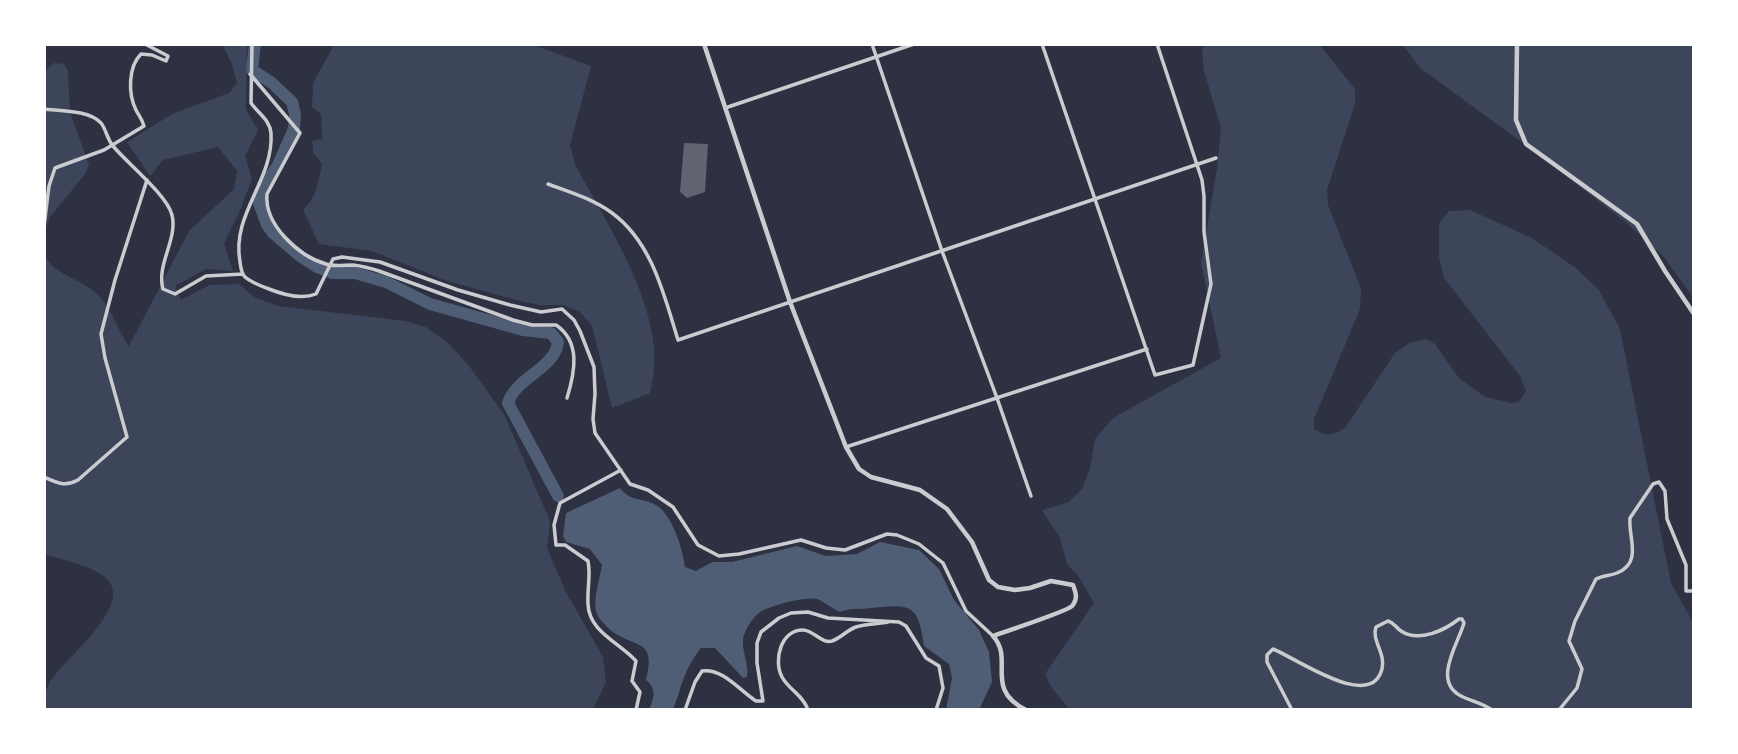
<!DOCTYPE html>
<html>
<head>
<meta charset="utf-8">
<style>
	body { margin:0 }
	#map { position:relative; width:1738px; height:754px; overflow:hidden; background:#2d3142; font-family:"Alegreya Sans",sans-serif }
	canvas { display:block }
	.frame { position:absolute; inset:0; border:46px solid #fff; pointer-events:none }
</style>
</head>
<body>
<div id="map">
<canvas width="1738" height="754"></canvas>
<div class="frame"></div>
</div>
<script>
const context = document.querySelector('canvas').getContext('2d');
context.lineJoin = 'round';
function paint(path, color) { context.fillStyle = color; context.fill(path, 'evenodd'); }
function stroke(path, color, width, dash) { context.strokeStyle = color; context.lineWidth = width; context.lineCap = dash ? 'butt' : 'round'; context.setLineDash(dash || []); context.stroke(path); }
paint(new Path2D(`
	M222,44H247L246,109L258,130L245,156L252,179L239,213L224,243L233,271L206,269L175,286L181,300L209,285L239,284L254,297L278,306L406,321L426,327L448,343L469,366L505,416L550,521L547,548L566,592L603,657L606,682L593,710H47C45,701 44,693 49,684C60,661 138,605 105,577C89,565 63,560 44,554V253C52,275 80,278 96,293C112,307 117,330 129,346L189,231L234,189L237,171L218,147L163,160L150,176L127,142L172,114L229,93L237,83L232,64Z
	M332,44H531L591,66L570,145L575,164C609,229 672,318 650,393L612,408L592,326L580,312L563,305H540L520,301L447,281L372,251L319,244L303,210C317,197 318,182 322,164L313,152L312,141L322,139L321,114L312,107L313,83L332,49Z
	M1204,44H1319L1355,89V104L1327,190L1328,205L1361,288L1360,309L1314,419V429C1326,437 1333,435 1345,428L1395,353L1409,343L1426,339L1435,344L1459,378L1485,397L1511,403L1519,402L1526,391L1520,376L1444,278L1439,257V223L1449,211L1470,210L1532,238L1576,268L1599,290L1620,329L1671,583L1694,624V710H1070L1051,687L1045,674L1094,603L1078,576L1067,564L1060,538L1042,510L1069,502L1082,489L1090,468L1095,439L1113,418L1221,358L1201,263L1217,168L1221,128L1204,71L1202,52Z
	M1402,44H1694V299L1664,257L1628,224L1538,154L1420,68Z
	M54,63L64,64L68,71L70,113L89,164L86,173L50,217L44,234V72Z`), '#3c4559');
paint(new Path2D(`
	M620,488C632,502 638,497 654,504C671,511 683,549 685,567L696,571L712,562H732L797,546L826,556L857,554L880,542L919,550L939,569L954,600L979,630L989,652L992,682L979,710H946L952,678L949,664L924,646C918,606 913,603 872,608C860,610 852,607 840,612C832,609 822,600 817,599C806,596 769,606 760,612C752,618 744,631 743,640C742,652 749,664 747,677L743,678L715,648H701C684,669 682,686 673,710H649C654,698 657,689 646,680C658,635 631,650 607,627C604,623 599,619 597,614C592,600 600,579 602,565L590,549L566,542L563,536L566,513Z`), '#4f5d75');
stroke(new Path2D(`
	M255,44L252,70L272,83L292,102L295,114L294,129L278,165L260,192L259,203L267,225L273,233L300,256L317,267L332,273H355L386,282L430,304L523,330L551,333L558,342C555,369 516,377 508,403L558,496`), '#4f5d75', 12);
paint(new Path2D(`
	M684,143L708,144L705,192L687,198L680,192Z`), '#626471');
stroke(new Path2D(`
	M252,44L251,103C258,113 270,120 271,133C274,180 231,214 240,262C241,268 241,273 245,277C252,283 261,286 269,289C284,295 301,300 316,294L333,259L342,257L380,262L458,290L510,305L541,312L562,309L574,320L580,331L594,367L595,394L593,419L595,433L630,484L648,490L673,507L698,545L719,556L739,554L801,540L826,548L845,550L887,534L897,535L919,544L943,563L966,611L993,636
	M872,44L942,251L997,398L1031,496
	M1042,44L1155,375L1193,365L1211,284L1204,232V196L1202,180L1157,44
	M250,74L300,133L267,194C264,224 298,256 326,264C335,267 343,265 353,265C362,266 370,268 379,271L513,320L532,325H556C581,342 575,372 567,398
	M725,108L914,44
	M44,109C60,111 89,110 101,123C106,129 107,139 113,146C127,163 167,195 172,215C178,239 156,265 163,289L175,294L206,276L243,274
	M548,184C570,192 593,199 612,213C652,242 664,295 678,340L1216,158
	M44,226L49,186L55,168L104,150L144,126C142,119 139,116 136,110C128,94 128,67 141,54L152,55L166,61L168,56L145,44
	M846,447L1147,349
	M621,470L560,503L554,525L556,545H565L588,561C591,576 587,589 588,604C589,632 619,642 636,661L632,681L640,692L636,710
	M44,477C57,483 65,487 78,480L127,437L105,358L101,334L115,280L147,180
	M685,710L695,682L702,671C723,668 739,690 756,701H763L757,663V643L761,632L779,618L791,613L808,612L828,618L899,622L906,626L926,658L939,666L943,688L936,710
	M808,710C803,695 789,690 782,677C773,660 781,630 803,630C813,630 822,644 832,641C841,638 847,630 856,627C865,624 878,624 888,622
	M1292,710L1267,662V655L1273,649C1296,658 1371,712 1382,669C1386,653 1371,640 1376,627L1388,621C1395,623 1395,627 1401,631C1419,643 1445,630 1459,619H1462L1464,623C1458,644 1432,681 1461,696C1471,701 1482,703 1492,710
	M1559,710L1577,688L1582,669L1569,641L1575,621L1596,579C1603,575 1610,576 1617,573C1643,562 1628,538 1630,518L1653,484L1659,482L1665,491L1667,519L1686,565V591H1694`), '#caccd0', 3.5);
stroke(new Path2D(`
	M704,44L790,302L846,447L859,469L871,477L920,490L947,509L972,542L989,580L998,587L1015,590L1030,588L1051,581L1073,585C1076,593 1078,599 1072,606C1066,612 1006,631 993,636C1015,660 983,688 1026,710
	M1517,44L1516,120L1526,144L1637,224L1665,271L1694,314`), '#caccd0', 4.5);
</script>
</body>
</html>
